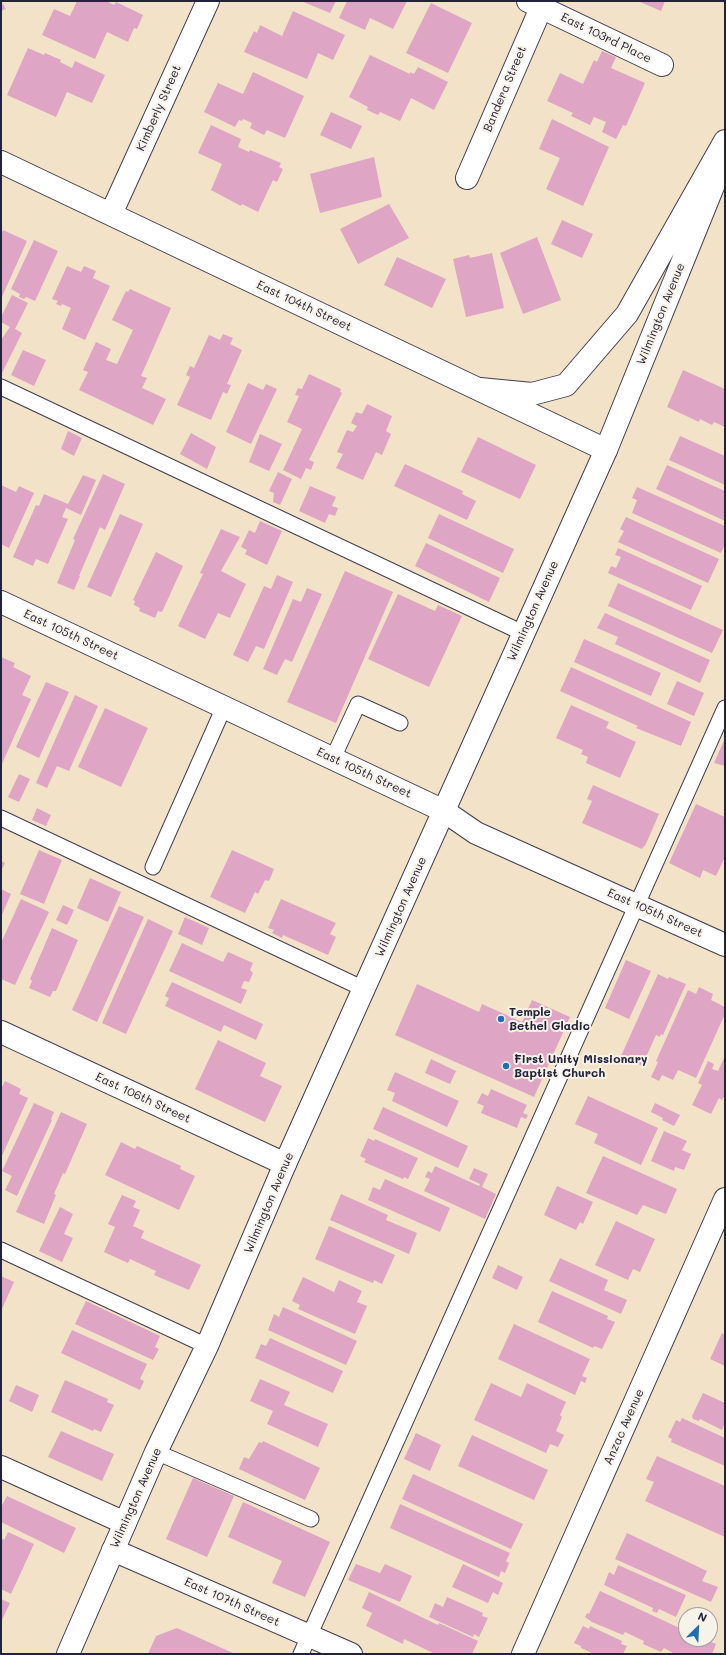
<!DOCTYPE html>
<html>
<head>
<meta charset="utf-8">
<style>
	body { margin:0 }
	#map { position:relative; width:726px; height:1655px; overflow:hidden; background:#f2e3c8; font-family:Mali,sans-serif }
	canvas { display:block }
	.frame { position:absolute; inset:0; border:2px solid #22223b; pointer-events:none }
	.north { position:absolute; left:678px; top:1607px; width:40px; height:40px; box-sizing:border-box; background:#f7f3e8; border:1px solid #a29fa3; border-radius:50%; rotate:24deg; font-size:11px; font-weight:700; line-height:16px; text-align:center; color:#22223b }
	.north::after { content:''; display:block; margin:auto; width:14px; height:18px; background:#1f6fb2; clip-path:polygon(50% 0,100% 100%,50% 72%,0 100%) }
</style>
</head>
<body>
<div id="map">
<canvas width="726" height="1655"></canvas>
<div class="frame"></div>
<div class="north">N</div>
</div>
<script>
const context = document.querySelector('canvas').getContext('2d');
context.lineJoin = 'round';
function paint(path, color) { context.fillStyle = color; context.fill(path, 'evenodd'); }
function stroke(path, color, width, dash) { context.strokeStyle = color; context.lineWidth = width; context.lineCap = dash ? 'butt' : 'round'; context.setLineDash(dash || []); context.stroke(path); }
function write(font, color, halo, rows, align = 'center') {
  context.font = font + ' Mali,sans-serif'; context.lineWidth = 4; context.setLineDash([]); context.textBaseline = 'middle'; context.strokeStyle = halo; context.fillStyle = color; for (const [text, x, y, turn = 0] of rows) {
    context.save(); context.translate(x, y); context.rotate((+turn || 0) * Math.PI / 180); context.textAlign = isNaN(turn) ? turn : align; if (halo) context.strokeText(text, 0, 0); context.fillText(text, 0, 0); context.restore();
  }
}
paint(new Path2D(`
	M1,1L6,9L1,11Z
	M77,1H106L114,5L116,2L143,15L137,29L134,28L128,42L107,32L95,59L42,35L54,9L70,16Z
	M301,1H336L330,13Z
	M347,1H407L393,29L370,18L365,30L339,18Z
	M638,1H665L661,11Z
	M431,3L472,23L448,73L406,53Z
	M293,11L345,35L333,60L318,53L307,79L244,52L254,31L257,33L260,25L282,36Z
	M28,48L44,55L45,53L61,60L60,62L72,68L75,61L105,75L92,103L67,92L56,117L7,95Z
	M602,51L616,57L611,68L645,83L626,126L623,125L616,139L602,132L606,122L594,117L590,125L571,116L573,113L547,101L560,73L583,84L594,60L597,62Z
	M370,55L410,74V72L414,74L418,67L448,82L434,110L411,98L400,121L380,112L378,115L367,110L368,107L349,97Z
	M253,72L304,96L285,138L267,130L264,135L250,128L252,123L243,119L242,121L239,120L235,127L204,112L218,83L243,94Z
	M331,112L362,126L351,149L320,135Z
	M552,119L609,147L583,206L546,189L560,158L539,149Z
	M211,125L241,139L238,147L249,152L250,150L281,163L279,167L283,169L277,182L273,180L258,212L242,204L241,206L211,190L222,164L198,153Z
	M374,157L382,197L320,213L310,174Z
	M389,204L409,238L358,264L340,229Z
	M562,220L593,234L582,258L551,244Z
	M3,230L27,241L1,299V234Z
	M537,237L561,300L523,314L500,253Z
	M34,240L58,251L35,301L26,297L24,299L19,297L20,294L11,289Z
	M492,253L504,308L466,317L453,259L469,255L470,258Z
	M397,257L446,279L432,308L384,285Z
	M67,266L81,272L84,266L96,271L93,278L110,286L85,340L62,329L71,308L62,304L61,306L56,304L58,301L52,299Z
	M130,289L171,308L141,376L147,378L142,388L166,399L153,425L79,390L88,372L83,370L96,342L111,349L106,360L117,364L133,330L112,320L126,291L128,292Z
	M12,295L28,303L15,329L22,333L2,373L1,340L10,327L1,322V317Z
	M223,334L233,338L230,344L242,350L227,384L231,385L227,394L223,392L211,420L177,405L190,377L186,375L190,366L194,368L209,335L220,340Z
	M23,350L46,360L34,386L11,375Z
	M683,370L725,389V427L714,422L712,425L700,419L699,422L667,407Z
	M309,374L341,389L340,392L342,393L309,460L314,462L311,470L306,468L301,479L283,470L302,429L287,422L299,396L295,395L298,388L302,389Z
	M248,383L263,390L266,384L277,389L251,444L226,432Z
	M367,404L392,416L386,431L391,434L382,455L376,452L363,480L336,468L343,454L337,452L347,430L353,432L357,426L351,423L356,412L362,414Z
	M68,431L82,438L74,456L61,449Z
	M191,433L216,447L207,469L180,454Z
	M260,434L282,444L269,471L249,462Z
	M680,436L725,456V485L669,460Z
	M478,437L536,465L520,499L461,472Z
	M405,464L463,491L462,494L476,501L467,520L394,486Z
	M667,465L725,491V521L656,489Z
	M278,472L292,479L280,505L273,502L274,493L269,491Z
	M103,474L125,484L105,530L100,527L79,576H80L74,590L57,583L75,540L73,539Z
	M83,475L96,480L91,492L81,515L66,508L62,517L68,519L48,564L36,559L33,566L13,557L36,505L39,506L44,494L68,504Z
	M1,485L16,492L19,486L34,493L9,548L1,544Z
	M310,486L336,497L332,506L338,508L335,516L329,514L325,523L299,511Z
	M637,487L725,526V544L721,553L632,513L637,500L632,498Z
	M120,514L143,524L111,597L87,587Z
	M439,514L514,549L503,573L428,538Z
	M626,517L719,559L708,583L618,542L624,531L620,529Z
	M260,521L282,531L267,565L245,554L247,550L241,547L249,530L255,533Z
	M221,529L240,537L221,571L246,584L230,618L218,613L205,639L178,626L203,574L200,573Z
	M426,543L500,578L489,602L415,566Z
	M618,548L702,586L691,610L608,573L611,566L616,568L621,557L615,555Z
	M156,552L183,566L162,612L158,611L155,618L139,611L140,608L134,605L135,601L133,600Z
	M345,571L393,592L336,723L287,702Z
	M277,575L293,582L264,649L256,646L248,662L233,655L264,586L271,589Z
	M618,583L723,630L712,653L608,606Z
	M307,588L322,594L292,662L285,659L277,675L263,669L293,599L301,602Z
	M398,594L435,611L438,605L462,616L429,687L368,659Z
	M605,613L710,660L700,683L615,644L618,637L597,628Z
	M584,639L661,673L651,696L574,662Z
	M1,657L15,663L13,667L31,676L22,695L31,699L1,766Z
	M571,667L691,722L681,746L636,728L638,726L560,691Z
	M677,681L704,693L694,716L667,704Z
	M46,682L69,692L39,758L16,747Z
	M75,695L98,706L69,771L57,766L47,788L36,783Z
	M571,705L609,722L606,728L636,742L620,778L586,763L588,757L581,754L583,750L556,738Z
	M105,708L148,728L121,787L78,767Z
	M725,738V766L714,763Z
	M19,774L30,779L19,802L8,797Z
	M593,785L659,814L645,846H644L642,849L582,823L592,801L587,799Z
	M696,804L725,817V857L716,876L703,870L700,878L669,863Z
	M37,808L51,815L46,826L32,820Z
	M39,850L62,860L44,904L20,894Z
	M232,850L274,869L269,881L265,880L258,894L255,892L245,913L210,897Z
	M1,861L5,863L1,871Z
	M90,878L121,892L108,922L77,908Z
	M1,889L11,894L1,917Z
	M21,899L49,912L15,985L1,979V943Z
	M281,899L336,923L330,934L336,937L328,955L283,935L282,938L272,933L274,930L268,928Z
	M63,905L74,910L67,925L56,920Z
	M119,906L144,917L97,1022L72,1010Z
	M185,917L209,928L202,945L178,934Z
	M148,919L173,931L126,1034L102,1023Z
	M52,928L78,940L56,991H53L50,997L29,988L32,981L30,979Z
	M182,943L223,962L228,952L253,963L250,970L253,973L249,982L244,981L241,988L247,990L241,1004L169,971Z
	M626,960L651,971L629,1019L605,1008Z
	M658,974L668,979L669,977L686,984L663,1035L661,1034L660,1037L656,1035L642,1066L621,1056Z
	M172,982L263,1024L256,1040L224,1025L221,1032L165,1006L169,998L165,996Z
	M417,984L479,1012L482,1004L522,1022L532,1000L570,1017L534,1097L395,1035Z
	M699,987L713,994L711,1000L725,1007V1014L696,1078L678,1070L673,1080L662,1075L659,1081L651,1077L658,1062L656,1061L688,990L696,994Z
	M218,1040L266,1063L260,1076L282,1086L265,1122L195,1089Z
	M725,1056V1095L722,1100L719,1098L711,1114L692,1105L702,1085L698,1083L708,1061L714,1064L712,1069L718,1071Z
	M431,1059L456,1071L450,1084L425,1073Z
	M395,1072L459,1101L447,1127L392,1101L395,1093L387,1090Z
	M5,1081L21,1089L19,1094L28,1098L1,1158V1089Z
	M491,1089L527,1105L523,1113L528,1115L526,1119L521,1117L517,1128L481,1113L484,1106L477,1103L482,1093L488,1096Z
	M588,1096L658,1128L641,1165L594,1143L598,1134L575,1124Z
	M34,1103L54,1112L51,1119L52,1120L17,1196L5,1190L12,1176L2,1171Z
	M655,1103L680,1115L674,1126L662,1120L663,1118L651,1112Z
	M383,1107L468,1146L458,1168L373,1129Z
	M61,1112L87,1124L65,1174L63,1173L54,1194L56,1195L44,1224L16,1212Z
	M664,1131L687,1141L682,1150L691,1154L684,1170L675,1167L674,1171L651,1161Z
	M368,1138L374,1141L375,1139L418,1158L408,1179L404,1177L403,1179L364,1162L366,1159L360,1156Z
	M121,1142L135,1149L137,1146L181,1166L180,1169L195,1176L179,1210L105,1175Z
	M603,1156L677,1189L666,1214L643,1205L637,1215L586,1193Z
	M435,1166L479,1186L480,1184L469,1179L474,1168L488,1174L482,1187L496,1194L485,1219L424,1191L430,1179L425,1177L428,1171L432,1173Z
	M385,1179L450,1208L440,1232L368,1200L373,1187L380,1190Z
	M557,1186L593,1202L583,1224L580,1222L576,1230L544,1215Z
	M341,1194L388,1215L386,1220L417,1233L409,1254L330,1220Z
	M122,1195L136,1201L133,1207L140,1210L133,1226L144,1231L141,1238L201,1265L189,1290L154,1275L156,1271L130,1259L128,1263L104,1252L115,1227L108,1224Z
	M60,1207L73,1214L64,1234L73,1238L62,1262L39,1251Z
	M616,1221L655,1239L640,1272L633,1269L628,1280L595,1265Z
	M329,1226L395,1255L382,1284L374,1280L373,1283L363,1279L315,1259Z
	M560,1258L608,1280L604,1290L627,1300L621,1314L549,1281Z
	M498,1265L523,1277L517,1290L492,1278Z
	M1,1276L14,1282L1,1311Z
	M303,1277L334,1292L339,1280L362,1291L357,1302L367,1306L355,1334L298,1309L300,1305L292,1301Z
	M552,1291L608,1316L607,1319L615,1322L602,1349L594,1346L593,1348L538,1322Z
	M86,1301L160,1336L155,1347L159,1349L153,1360L75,1324Z
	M283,1307L357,1341L346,1365L268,1330L274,1314L279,1317Z
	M514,1324L590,1359L582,1376L587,1378L585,1383L581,1381L575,1395L498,1359Z
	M72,1330L147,1364L140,1379L144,1381L140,1390L61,1353Z
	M722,1333L725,1335V1366L710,1359Z
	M270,1338L343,1371L333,1393L255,1358L261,1344L266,1346Z
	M260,1379L290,1392L284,1405L328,1424L318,1447L267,1424L273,1411L250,1401Z
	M65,1380L108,1399L107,1402L114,1405L101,1432L94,1429L93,1431L51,1412Z
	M491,1383L521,1397L527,1383L566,1402L560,1415L562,1417L556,1431L564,1435L558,1447L550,1444L546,1453L474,1420Z
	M16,1385L39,1395L32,1412L9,1401Z
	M703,1393L725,1403V1422L722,1430L700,1419L699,1421L693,1419L692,1416Z
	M682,1418L725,1438V1466L671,1442L672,1439L668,1437L676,1420L680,1422Z
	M61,1431L114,1454L102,1481L48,1457Z
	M416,1433L441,1445L430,1471L404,1459Z
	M472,1435L548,1470L534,1500L458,1466Z
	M263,1441L320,1468L305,1500L239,1469L244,1457L249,1459L259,1442L262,1443Z
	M657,1456L725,1486V1537L645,1501L654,1482L646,1479Z
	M413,1474L523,1524L511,1549L402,1499Z
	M193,1478L234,1496L207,1557L166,1539Z
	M7,1496L76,1528L64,1553L1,1522V1507Z
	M243,1502L330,1542L305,1597L272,1583L282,1561L228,1537Z
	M400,1504L510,1553L506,1561L509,1563L505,1573L501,1571L499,1577L390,1528Z
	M8,1532L34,1544L11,1594L1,1589V1538L4,1540Z
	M627,1533L707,1571L702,1581L718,1587L711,1602L615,1559Z
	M356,1564L380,1573L385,1564L412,1576L400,1602L348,1580Z
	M463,1564L503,1583L498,1595L493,1592L488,1603L452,1587Z
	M618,1565L686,1595L676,1617L659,1609L657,1613L652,1611L653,1608L604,1585L609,1572L614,1575Z
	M600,1591L686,1631V1639H704L716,1644L712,1654H672L673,1653L664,1648L661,1652L643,1644L644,1641L625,1632L623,1635L592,1622L585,1617L587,1613L589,1614Z
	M369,1592L438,1625L439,1623L478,1641L472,1654H435L404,1639L403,1644L366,1626L372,1613L362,1608Z
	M447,1597L483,1613L482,1616L488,1618L479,1637L474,1634L473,1637L429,1617L435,1603L443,1607Z
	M1,1599L10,1603L1,1622Z
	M583,1626L589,1629L590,1626L622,1641L621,1644L627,1646L623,1654H594L581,1648V1646L574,1643Z
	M177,1628L235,1654H148L156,1636Z`), '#dea5c4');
const service = new Path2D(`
	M1,387L523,633
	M333,758L358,704L400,723
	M1,818L364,989
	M153,867L224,707
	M1,1250L207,1346
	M156,1452L311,1519
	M301,1654L725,708`);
const minor = new Path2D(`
	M528,1L662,65
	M1,162L606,450
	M467,178L544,1
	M111,214L208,1
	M1,602L444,811L476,833L725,945
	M1,1032L285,1164
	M1,1467L125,1523
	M113,1550L351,1654
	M523,1654L725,1199`);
const secondary = new Path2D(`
	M480,389L532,394L566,385L627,314L725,141
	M68,1654L156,1452L207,1346L285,1164L606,450L725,157`);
stroke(service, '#413f50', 17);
stroke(minor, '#413f50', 24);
stroke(secondary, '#413f50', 24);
stroke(service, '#fff', 15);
stroke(minor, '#fff', 22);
stroke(secondary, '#fff', 22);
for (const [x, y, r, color] of [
	[501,1019,4,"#1f6fb2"],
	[506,1066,4,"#1f6fb2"]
]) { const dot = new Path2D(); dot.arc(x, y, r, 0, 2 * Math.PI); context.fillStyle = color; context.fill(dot); stroke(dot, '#f7f3e8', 1.5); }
write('12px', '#22223b', '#f7f3e8', [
	["East 103rd Place",606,38,26],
	["Bandera Street",505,89,-67],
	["Kimberly Street",159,108,-66],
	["East 104th Street",304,306,25],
	["Wilmington Avenue",661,314,-68],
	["Wilmington Avenue",533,611,-66],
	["East 105th Street",71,635,25],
	["East 105th Street",364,773,25],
	["Wilmington Avenue",401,907,-66],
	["East 105th Street",655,913,24],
	["East 106th Street",143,1098,25],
	["Wilmington Avenue",269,1203,-67],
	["Anzac Avenue",624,1427,-66],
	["Wilmington Avenue",136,1498,-66],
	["East 107th Street",232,1602,24]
]);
write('bold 12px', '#22223b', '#f7f3e8', [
	["Temple",509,1012],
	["Bethel Gladic",509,1026],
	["First Unity Missionary",514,1059],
	["Baptist Church",514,1073]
], 'left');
</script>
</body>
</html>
